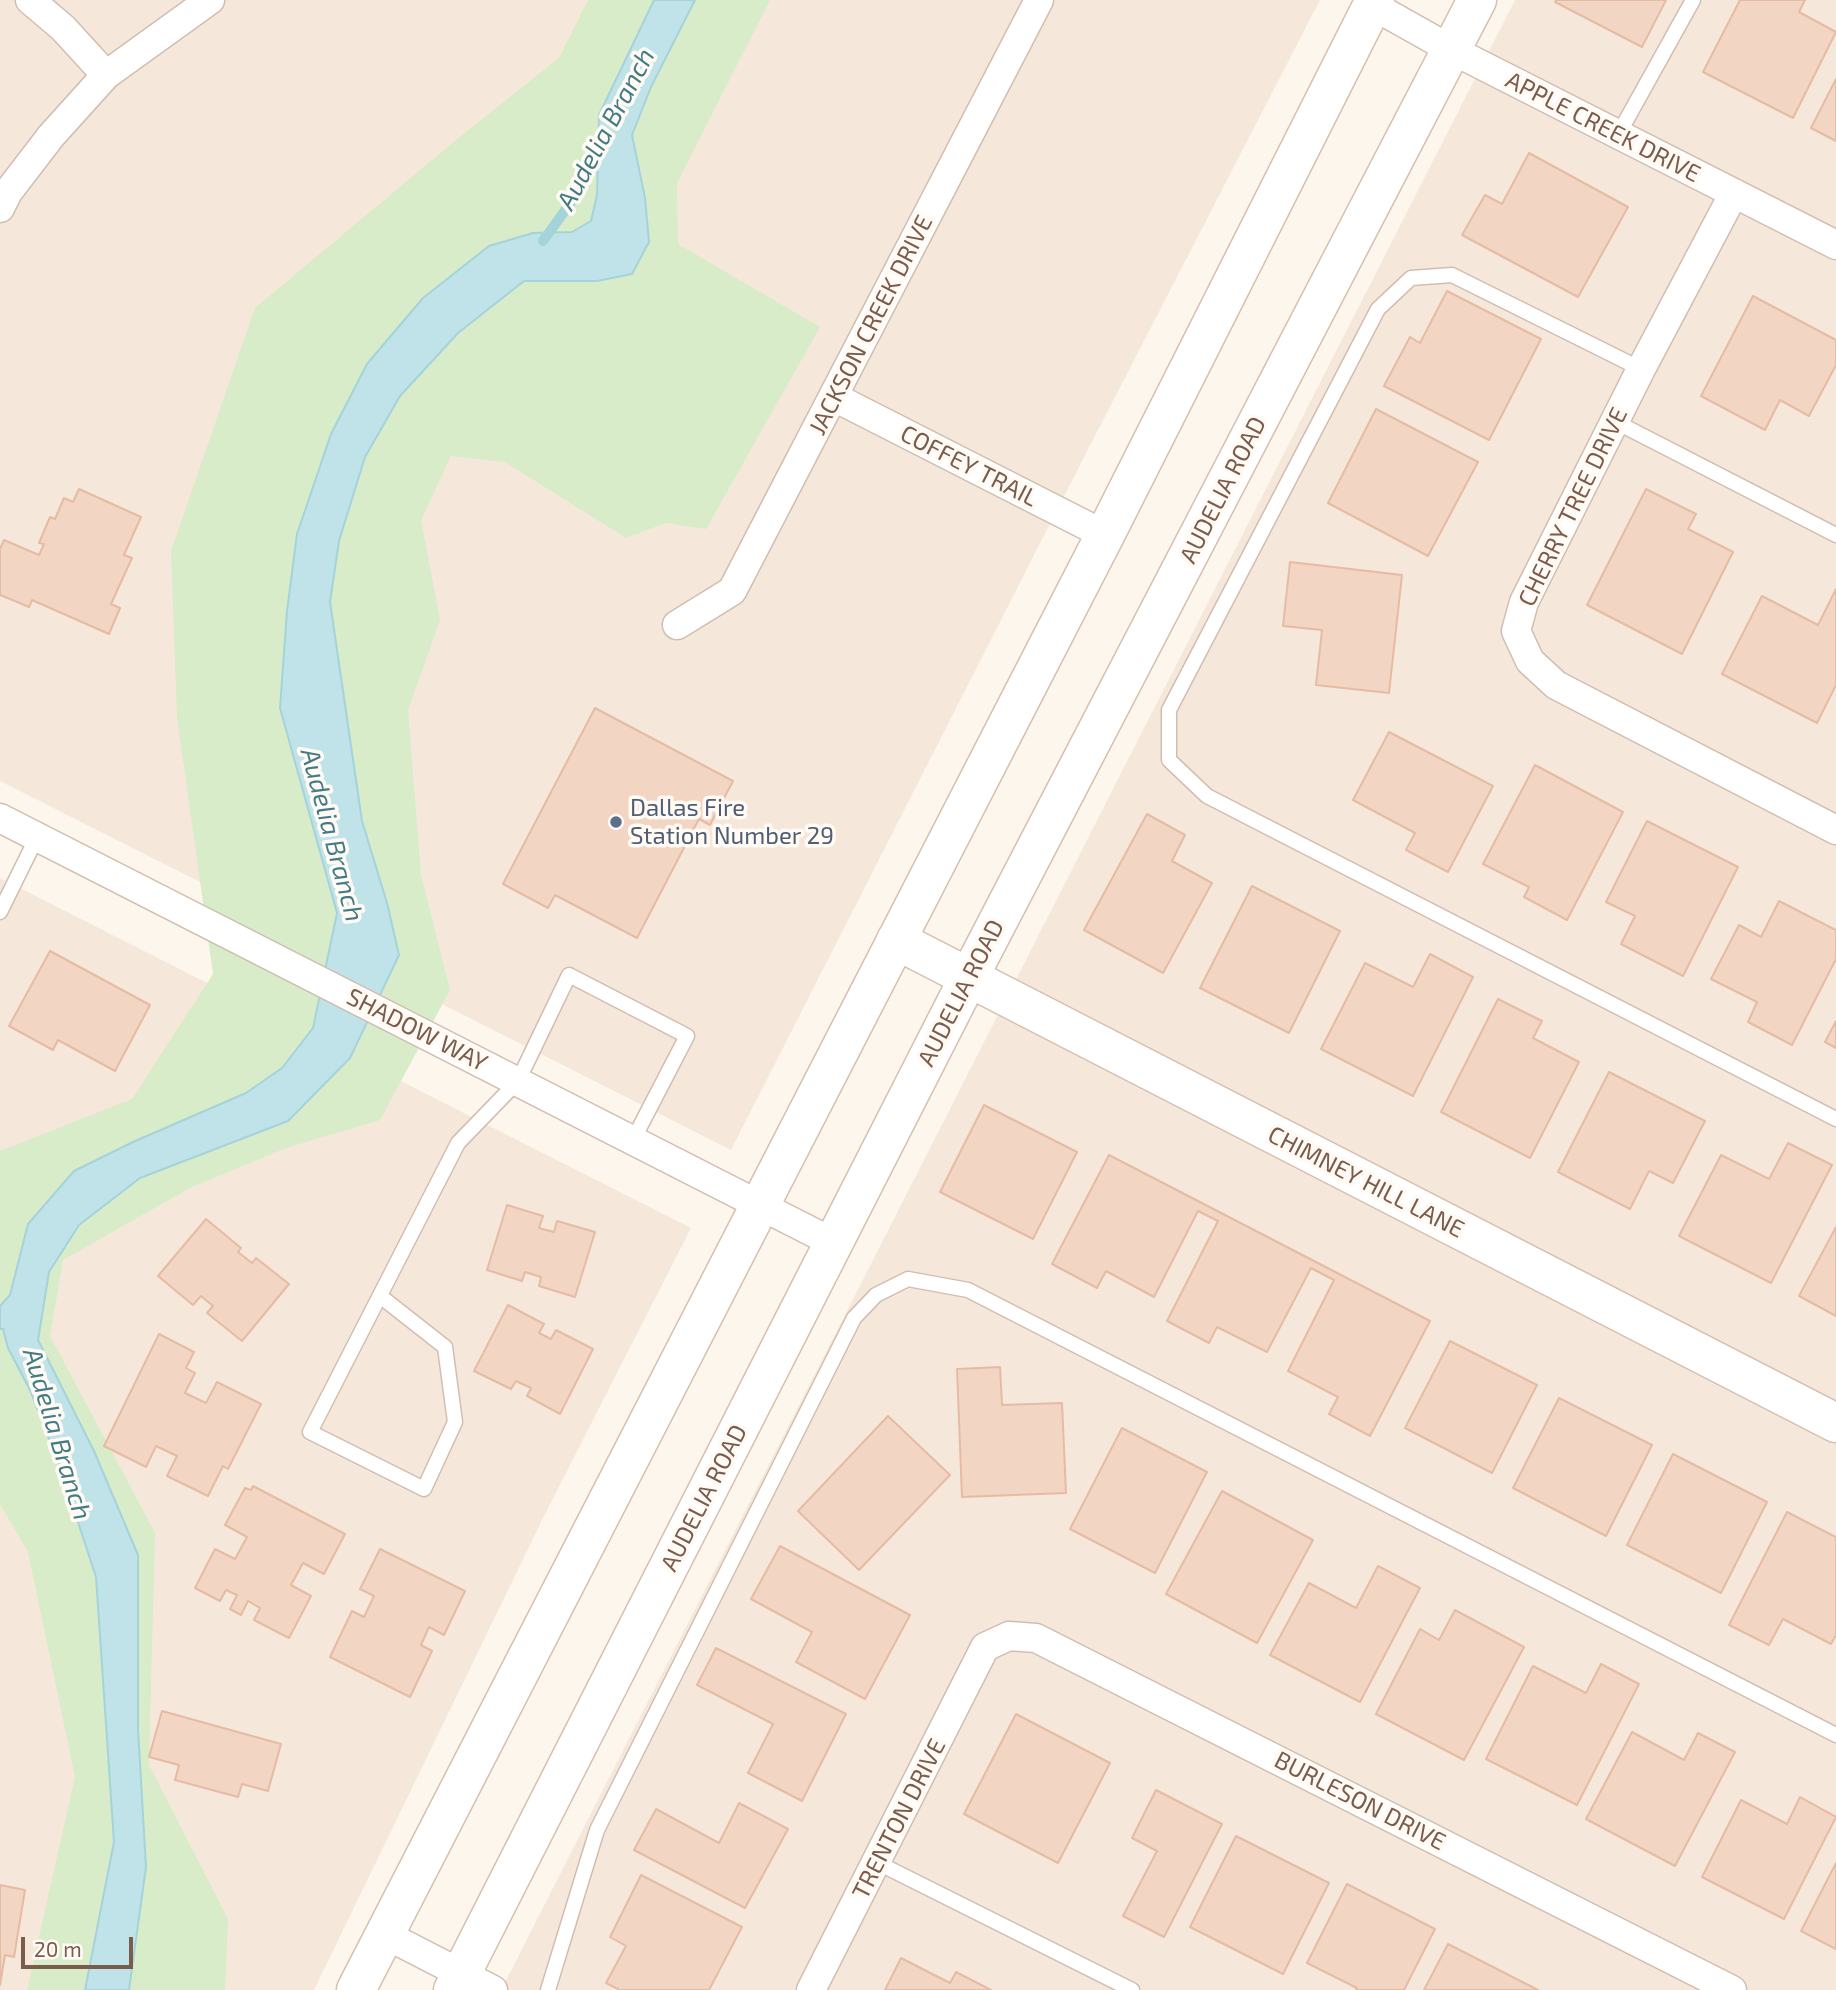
<!DOCTYPE html>
<html>
<head>
<meta charset="utf-8">
<style>
	body { margin:0 }
	#map { position:relative; width:1836px; height:1990px; overflow:hidden; background:#fdf6ec; font-family:"Exo 2",sans-serif }
	canvas { display:block }
	.scale { position:absolute; left:21px; top:1937px; width:112px; height:32px; box-sizing:border-box; border:4px solid #7a5c4d; border-top:0; padding-left:9px; font-size:21px; line-height:24px; white-space:nowrap; color:#7a5c4d; -webkit-text-stroke:5px #fffaf3; paint-order:stroke }
</style>
</head>
<body>
<div id="map">
<canvas width="1836" height="1990"></canvas>
<div class="scale">20 m</div>
</div>
<script>
const context = document.querySelector('canvas').getContext('2d');
context.lineJoin = 'round';
function paint(path, color) { context.fillStyle = color; context.fill(path, 'evenodd'); }
function stroke(path, color, width, dash) { context.strokeStyle = color; context.lineWidth = width; context.lineCap = dash ? 'butt' : 'round'; context.setLineDash(dash || []); context.stroke(path); }
function write(font, color, halo, rows, align = 'center') {
  context.font = font + ' "Exo 2",sans-serif'; context.lineWidth = 7; context.setLineDash([]); context.textBaseline = 'middle'; context.strokeStyle = halo; context.fillStyle = color; for (const [text, x, y, turn = 0] of rows) {
    context.save(); context.translate(x, y); context.rotate((+turn || 0) * Math.PI / 180); context.textAlign = isNaN(turn) ? turn : align; if (halo) context.strokeText(text, 0, 0); context.fillText(text, 0, 0); context.restore();
  }
}
paint(new Path2D(`
	M0,0H1320L1082,461L731,1150L0,781Z
	M1515,0H1836V1990H501Z
	M0,878L691,1228L544,1516L314,1990H0Z`), '#f5e8da');
paint(new Path2D(`
	M588,0H770L677,183L678,244L820,327L706,529L666,523L626,538L505,462L451,456L421,520L440,620L408,710L421,875L450,990L380,1120L286,1148L190,1188L63,1260L50,1336L155,1533L149,1765L228,1919L225,1990H27L75,1777L28,1552L0,1504V1151L132,1099L213,974L177,717L171,551L255,308L456,140L559,58Z`), '#d8ecc9');
const water = new Path2D(`
	M654,0H695L651,87L632,135L645,198L649,242L632,274L597,281H524L458,333L400,396L365,457L339,541L330,602L362,821L387,903L399,955L350,1058L288,1121L140,1178L79,1225L49,1272L38,1340L94,1451L138,1555V1729L146,1867L129,1990H85L114,1842L96,1577L61,1470L30,1390L8,1348L3,1329H0V1306L10,1295L28,1224L74,1171L133,1142L246,1093L282,1068L313,1028L337,913L280,708L287,611L297,534L331,434L367,364L423,298L489,246L533,233L572,232L591,221L597,195L599,115Z`);
paint(water, '#bfe3e8');
stroke(water, '#a5d3da', 2);
stroke(new Path2D(`
	M543,241L582,187L604,142`), '#a5d3da', 10);
const building = new Path2D(`
	M1556,0H1666L1642,47L1555,2Z
	M1740,0H1805L1799,12L1836,32L1793,118L1703,72Z
	M1836,79V141L1811,128Z
	M1529,153L1628,207L1578,297L1462,235L1485,195L1502,204Z
	M1447,291L1541,339L1489,440L1384,386L1410,337L1420,343Z
	M1753,296L1836,340V365L1809,416L1780,400L1765,430L1701,396Z
	M1376,409L1478,462L1428,556L1328,503Z
	M79,489L141,517L124,555L132,558L111,604L120,608L109,634L32,600L29,607L0,595V549L4,540L39,555L44,544L39,543L50,517L55,519L64,498L73,502Z
	M1646,489L1696,514L1688,529L1733,552L1682,654L1587,605Z
	M1290,562L1402,575L1389,693L1316,685L1322,630L1283,626Z
	M1836,589V685L1817,723L1722,674L1762,596L1818,625Z
	M595,708L733,781L710,825L699,819L637,938L555,895L548,908L503,884Z
	M1389,732L1493,786L1448,872L1406,850L1415,833L1353,800Z
	M1535,765L1623,812L1567,920L1524,897L1529,887L1483,864Z
	M1147,814L1185,835L1172,861L1212,883L1163,973L1084,930Z
	M1647,821L1738,867L1683,976L1621,944L1635,916L1606,902Z
	M1252,886L1340,931L1289,1033L1200,988Z
	M1779,901L1836,930V959L1792,1045L1748,1022L1757,1002L1711,979L1739,925L1761,937Z
	M50,951L150,1005L115,1071L58,1040L53,1050L9,1026Z
	M1430,954L1473,977L1413,1096L1321,1049L1365,963L1413,987Z
	M1498,999L1542,1021L1533,1038L1579,1062L1530,1158L1441,1112Z
	M1836,1021V1048L1825,1042Z
	M1609,1072L1705,1121L1673,1183L1649,1171L1630,1209L1558,1172Z
	M984,1105L1077,1152L1033,1239L940,1192Z
	M1788,1143L1832,1165L1771,1283L1679,1236L1721,1155L1769,1179Z
	M1109,1155L1430,1321L1370,1436L1329,1414L1338,1397L1288,1371L1334,1280L1311,1268L1267,1352L1217,1327L1209,1343L1167,1321L1218,1221L1198,1211L1154,1297L1106,1271L1097,1288L1052,1264Z
	M507,1205L543,1216L539,1228L554,1232L557,1221L595,1232L575,1297L539,1286L541,1277L525,1272L522,1281L487,1270Z
	M206,1219L241,1248L238,1252L252,1263L256,1258L289,1284L242,1341L207,1313L213,1306L201,1296L193,1305L158,1276Z
	M1836,1227V1316L1799,1296Z
	M508,1305L544,1324L539,1333L551,1339L556,1330L593,1349L560,1414L527,1396L531,1388L516,1381L511,1389L474,1371Z
	M159,1334L194,1352L186,1368L195,1373L185,1393L206,1403L217,1382L261,1404L228,1469L223,1466L208,1496L167,1476L177,1456L156,1446L146,1467L104,1446Z
	M1450,1341L1537,1385L1492,1473L1405,1428Z
	M1000,1367L1002,1405L1062,1403L1066,1493L962,1497L957,1369Z
	M1559,1398L1652,1445L1606,1536L1513,1488Z
	M888,1416L950,1475L859,1570L798,1511Z
	M1122,1428L1207,1472L1155,1573L1070,1529Z
	M1673,1454L1767,1502L1721,1593L1627,1545Z
	M253,1486L345,1534L324,1574L303,1563L291,1585L311,1596L289,1638L254,1620L260,1608L248,1601L241,1615L230,1609L237,1595L226,1590L220,1601L195,1588L215,1549L235,1559L247,1537L225,1525L245,1488L251,1490Z
	M1222,1491L1313,1540L1257,1643L1166,1594Z
	M1787,1512L1836,1537V1635L1831,1644L1783,1619L1769,1645L1729,1625Z
	M780,1546L910,1615L865,1699L796,1662L812,1632L751,1599Z
	M380,1549L465,1591L444,1635L429,1627L421,1645L432,1651L410,1697L330,1657L352,1611L364,1617L374,1596L360,1589Z
	M1378,1566L1420,1588L1360,1702L1270,1655L1309,1583L1356,1608Z
	M1455,1610L1524,1647L1464,1760L1376,1714L1420,1629L1439,1640Z
	M716,1648L846,1714L802,1801L748,1773L773,1724L697,1685Z
	M1601,1664L1639,1684L1577,1805L1486,1759L1533,1666L1586,1693Z
	M162,1711L281,1744L268,1791L242,1784L238,1797L175,1780L179,1765L149,1757Z
	M1016,1714L1110,1763L1058,1863L964,1814Z
	M1632,1732L1684,1760L1698,1733L1735,1752L1675,1866L1586,1819Z
	M1156,1790L1222,1824L1164,1937L1123,1916L1157,1851L1132,1838Z
	M1800,1797L1836,1817L1784,1919L1702,1877L1741,1800L1787,1824Z
	M739,1803L788,1829L745,1908L634,1850L656,1809L719,1843Z
	M1236,1836L1329,1883L1283,1974L1190,1927Z
	M1836,1863V1949L1801,1931Z
	M641,1875L742,1927L709,1990H620L606,1983L626,1946L610,1937Z
	M1347,1884L1435,1929L1404,1990H1356L1357,1988L1307,1963Z
	M0,1885L25,1890L14,1957L5,1955L0,1985Z
	M1448,1944L1538,1990H1424Z
	M901,1958L950,1983L956,1972L991,1990H885Z`);
paint(building, '#f3d5c3');
stroke(building, '#e6bba3', 2);
const lane = new Path2D(`
	M1618,135L1693,0
	M1641,369L1452,275L1411,278L1378,309L1169,710V760L1207,796L1836,1119
	M1614,421L1836,535
	M0,912L37,837
	M380,1296L445,1347L455,1422L424,1489L310,1432L458,1143L518,1081L569,975L687,1036L633,1140
	M878,1863L1132,1990
	M548,1990L597,1830L854,1318L876,1295L908,1279L968,1290L1836,1735`);
const street = new Path2D(`
	M30,0L63,28L106,75
	M1372,5L1452,50L1836,245
	M1734,193L1641,369L1524,602L1516,631L1530,661L1556,685L1836,830
	M0,208L8,192L51,136L106,75L210,0
	M834,397L1105,535
	M677,625L732,591L1039,0
	M0,818L834,1243
	M384,1934L493,1990
	M811,1990L985,1647L1009,1636L1036,1638L1732,1990`);
const secondary = new Path2D(`
	M896,940L1836,1423
	M356,1990L1105,535L1375,0
	M453,1990L968,979L1477,0`);
stroke(lane, '#d1beb0', 17);
stroke(street, '#d1beb0', 31);
stroke(secondary, '#d6c0b0', 41);
stroke(lane, '#fff', 14);
stroke(street, '#fff', 28);
stroke(secondary, '#fff', 38);
for (const [x, y, r, color] of [
	[616,822,7,"#5c6f8a"]
]) { const dot = new Path2D(); dot.arc(x, y, r, 0, 2 * Math.PI); context.fillStyle = color; context.fill(dot); stroke(dot, '#fffaf3', 2.5); }
write('24px', '#7a5c4d', '#fffaf3', [
	["APPLE CREEK DRIVE",1603,127,27],
	["JACKSON CREEK DRIVE",871,325,-63],
	["COFFEY TRAIL",969,466,27],
	["AUDELIA ROAD",1223,490,-63],
	["CHERRY TREE DRIVE",1573,507,-64],
	["AUDELIA ROAD",961,993,-63],
	["SHADOW WAY",417,1030,27],
	["CHIMNEY HILL LANE",1366,1182,27],
	["AUDELIA ROAD",704,1498,-63],
	["BURLESON DRIVE",1360,1801,27],
	["TRENTON DRIVE",899,1819,-63]
]);
write('24px', '#4e5e75', '#fffaf3', [
	["Dallas Fire",630,808],
	["Station Number 29",630,836]
], 'left');
write('italic 26px', '#437c86', '#fffaf3', [
	["Audelia Branch",606,129,-62],
	["Audelia Branch",332,835,75],
	["Audelia Branch",57,1434,73]
]);
</script>
</body>
</html>
